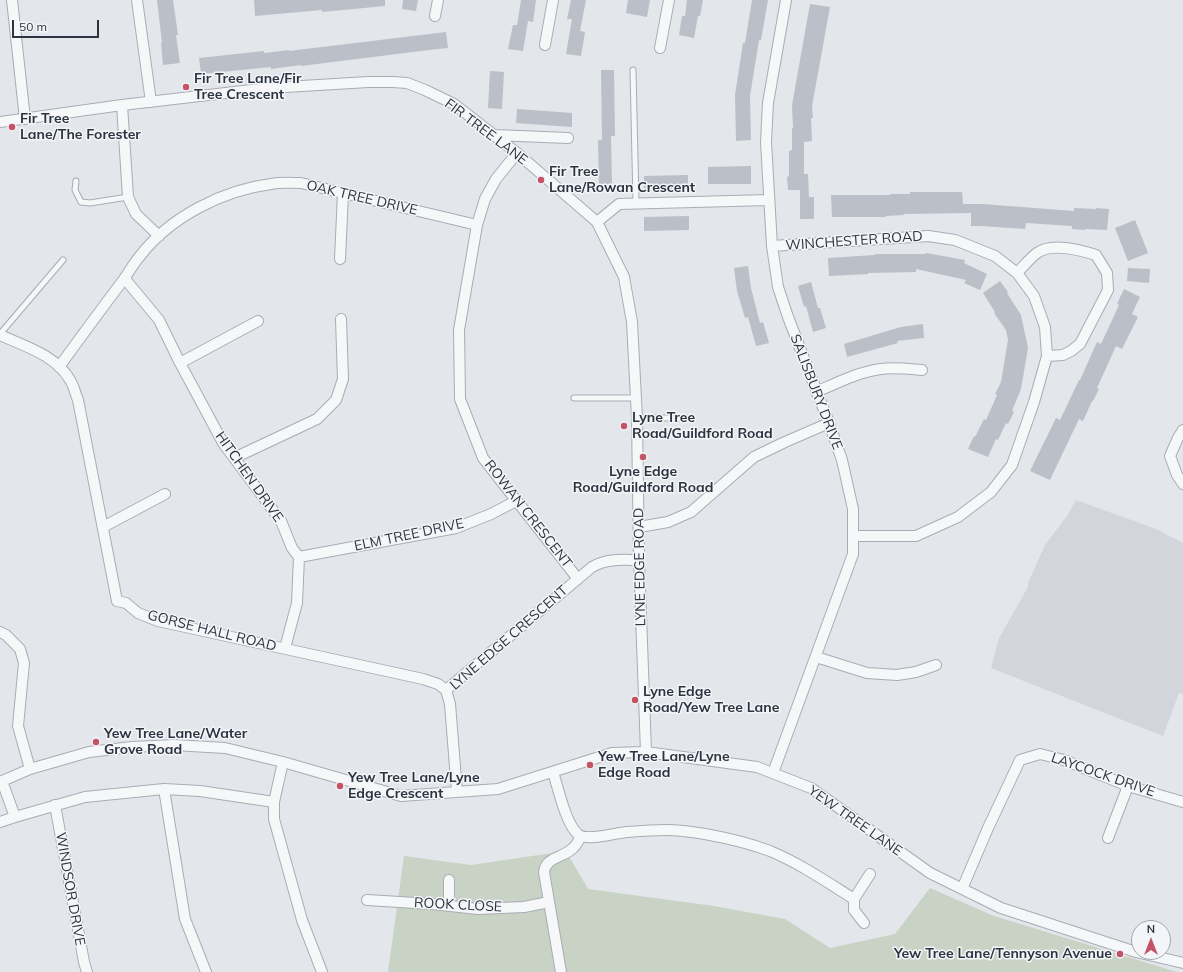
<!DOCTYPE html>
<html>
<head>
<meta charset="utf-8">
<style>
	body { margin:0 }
	#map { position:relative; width:1183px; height:972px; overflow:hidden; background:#e3e6ea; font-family:Mulish,sans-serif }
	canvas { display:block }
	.north { position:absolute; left:1131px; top:920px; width:40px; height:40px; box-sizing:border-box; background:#f3f5f8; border:1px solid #a3a8af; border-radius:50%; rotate:0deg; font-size:11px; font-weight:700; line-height:16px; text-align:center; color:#2c3441 }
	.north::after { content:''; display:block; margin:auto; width:14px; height:18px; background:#c45365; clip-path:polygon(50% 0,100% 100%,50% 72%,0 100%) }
	.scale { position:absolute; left:12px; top:20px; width:87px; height:18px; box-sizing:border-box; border:2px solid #2c3441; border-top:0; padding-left:5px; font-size:12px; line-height:14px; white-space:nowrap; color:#2c3441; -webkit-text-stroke:3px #f3f5f8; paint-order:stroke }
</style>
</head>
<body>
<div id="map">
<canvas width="1183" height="972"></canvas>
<div class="north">N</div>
<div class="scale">50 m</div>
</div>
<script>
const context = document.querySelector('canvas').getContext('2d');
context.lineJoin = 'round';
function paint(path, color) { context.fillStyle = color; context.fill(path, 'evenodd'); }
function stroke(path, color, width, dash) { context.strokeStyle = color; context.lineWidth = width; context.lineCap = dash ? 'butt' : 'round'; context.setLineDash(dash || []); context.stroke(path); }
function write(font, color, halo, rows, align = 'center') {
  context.font = font + ' Mulish,sans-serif'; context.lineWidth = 3; context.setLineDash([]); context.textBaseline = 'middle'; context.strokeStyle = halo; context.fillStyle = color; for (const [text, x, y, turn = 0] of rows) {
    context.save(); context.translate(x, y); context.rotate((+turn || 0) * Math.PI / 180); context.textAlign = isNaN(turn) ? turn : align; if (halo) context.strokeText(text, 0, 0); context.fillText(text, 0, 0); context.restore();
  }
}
paint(new Path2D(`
	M1076,500L1156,529L1183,543V694L1179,693L1163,736L991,668L999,638L1028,587V583L1045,545L1067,516Z`), '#d2d5dc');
paint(new Path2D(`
	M566,851L588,889L714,906L785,919L830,948L895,934L930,888L994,916L1177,972H388L404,856L471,865Z`), '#c9d3c5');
paint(new Path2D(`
	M157,0H173L178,35H176L180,63L163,65L161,43H162Z
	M254,0H385V6L322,12V10L255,16Z
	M403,0H418L416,11L402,9Z
	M521,0H536L533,22L528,21L523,51L508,49L513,25H517Z
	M571,0H586L580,31L585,32L581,56L566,54L572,19H567Z
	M628,0H650L647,17L626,13Z
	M687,0H703L700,16H698L694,38L679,35L682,16H685Z
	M752,0H768L761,40H759L750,96L751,140L736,141L735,95L743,43H745Z
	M810,4L830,7L812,106L813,118H811L812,141L804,142V174H808L809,197H814V219H800V190H788L787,177L789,176V151L792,150V128H793L792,105Z
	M446,32L448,48L429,50L301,66V65L271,69V67L201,74L199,58L264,51V53L289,50V51Z
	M601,70H614L615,136H611L612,184H599L598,140H602Z
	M490,71L504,72L502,109L488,108Z
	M517,109L572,113V127L516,123Z
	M751,166V184H708V167Z
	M688,175V189L644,190V176Z
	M910,192H962L963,204H982L1074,211V208L1096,209V208L1109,209L1107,230L1086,229L1085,230L1072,229V226L1026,223L1025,229L981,226H971V213L904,214V215L886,216V217H832L831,195H890V194H910Z
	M689,216V230L644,231V217Z
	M1135,220L1148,253L1128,261L1115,228Z
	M926,253L965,260L964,263L987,274L980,290L964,283L966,280L916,269V272L868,273V274L829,276L828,258L875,255V254H925Z
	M748,266L751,288L760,323L763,322L769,343L756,346L748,317L745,318L737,291L734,268Z
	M1128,268L1150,269L1149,283L1127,281Z
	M1000,281L1008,292L1007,293L1021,315L1028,348L1021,389L1012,411L1014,412L1008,424L1006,423L998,440L996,439L988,457L968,449L974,436L975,437L984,419L986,420L997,395L995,394L1001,382L1008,340L1006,330L994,313L995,312L983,293Z
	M811,282L818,308H820L826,328L813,332L806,306L804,307L798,286Z
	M1124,289L1140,297L1132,314L1138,317L1122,349L1116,346L1097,388L1099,389L1093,401H1092L1083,421L1079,419L1050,480L1030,471L1056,418L1060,420L1079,380H1080L1097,342L1101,344L1119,305L1117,304Z
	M923,324L924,338L897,341L898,343L847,357L844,344L901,327Z`), '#bbbfc7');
const lane = new Path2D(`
	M633,70L636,203
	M76,181L75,190L81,202L90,203L128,197
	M0,334L63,260
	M574,398H636
	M637,418H686`);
const street = new Path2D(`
	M12,0L25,119
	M137,0L151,102
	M435,16L438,0
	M545,45L553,0
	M660,48L669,0
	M122,105L128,197L136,214L159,236
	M0,122L122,105L269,88L368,82H393L407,83L425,90L454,104L517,153L597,222L624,277L632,322L637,418L639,560L646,752
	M495,135L568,138
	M517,153L496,179L485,199L477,225L459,330L460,399L483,458L578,579
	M597,222L619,204L769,200
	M772,246L928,236L955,240L995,256L1017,273L1034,296L1045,327L1047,356L1034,402L1012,465L991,492L958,517L916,536H853
	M340,259L343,193
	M1017,273C1024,266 1030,258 1037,253C1052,242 1080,250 1096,255L1107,273L1108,290L1080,344L1071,351L1063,355L1047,356
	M125,279L159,320L180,363L223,443L281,521L292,548L299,557L297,603L285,648
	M0,335C24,346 56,355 70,380C74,386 75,393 78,400L117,601L126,603L138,613L158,621L423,679L438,684L446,690
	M180,363L258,321
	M59,367C80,338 100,311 121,283C128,274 133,264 140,256C170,217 223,190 271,184C281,182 291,183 301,183L477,225
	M816,392C837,383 858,372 881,369C895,367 909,369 922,370
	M1183,430L1178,438L1170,456L1177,475L1183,484
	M234,458L317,419L336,400L343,379L341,319
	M103,527L165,494
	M639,527L668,522L691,512L754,457L785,442L829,423
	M299,557L456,528L491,514L516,501
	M0,632L6,635L20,649L24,663L18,726L30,769
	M816,657L867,673L897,675L916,672L936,665
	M283,762L274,802V819L302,920L322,972
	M553,772C558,787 566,826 579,835C588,841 615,833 627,832C640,831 653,830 666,830C679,830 693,832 705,834C727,838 749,843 770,851C799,863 827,882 854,899L870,874
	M773,773L853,554V509L842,460L829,423L788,317L778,287L772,246L766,142L768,103L786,0
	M2,781L15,817
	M0,782L30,769L89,752L132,747L174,745L225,748L283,762L401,796L498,789L612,753L646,752L757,767L811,788L930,873L1001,908L1136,952L1183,963
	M164,789L185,919L206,972
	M457,792L450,704L446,690L592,567C608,558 623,560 639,560
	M55,805L84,962L87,972
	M0,822L15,817L85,797L164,789L200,791L274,802
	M1108,838L1128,786
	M962,889L988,828L1020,760L1040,754L1064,760L1128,786L1183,802
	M854,899V910L864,923
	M367,900L432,904L478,909L524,907L549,902
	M449,906V880
	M561,972L544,872C546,856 565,858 574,847C577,844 579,840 581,836`);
stroke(lane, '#a8adb4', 7);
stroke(street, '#a8adb4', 12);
stroke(lane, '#f6f7f9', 5);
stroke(street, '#f6f7f9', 10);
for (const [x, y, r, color] of [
	[186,87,4,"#c45365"],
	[12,127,4,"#c45365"],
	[541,180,4,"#c45365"],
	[624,426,4,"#c45365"],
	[643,457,4,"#c45365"],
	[635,700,4,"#c45365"],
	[96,742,4,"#c45365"],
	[590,765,4,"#c45365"],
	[340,786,4,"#c45365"],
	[1120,954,4,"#c45365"]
]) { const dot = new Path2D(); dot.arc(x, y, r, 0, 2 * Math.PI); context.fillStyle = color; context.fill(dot); stroke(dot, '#f3f5f8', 1.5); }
write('bold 14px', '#2c3441', '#f3f5f8', [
	["Fir Tree Lane/Fir",194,79],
	["Tree Crescent",194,95],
	["Fir Tree",20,119],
	["Lane/The Forester",20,135],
	["Fir Tree",549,172],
	["Lane/Rowan Crescent",549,188],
	["Lyne Tree",632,418],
	["Road/Guildford Road",632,434],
	["Lyne Edge",643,472,"center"],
	["Road/Guildford Road",643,488,"center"],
	["Lyne Edge",643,692],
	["Road/Yew Tree Lane",643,708],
	["Yew Tree Lane/Water",104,734],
	["Grove Road",104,750],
	["Yew Tree Lane/Lyne",598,757],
	["Edge Road",598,773],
	["Yew Tree Lane/Lyne",348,778],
	["Edge Crescent",348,794],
	["Yew Tree Lane/Tennyson Avenue",1112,954,"right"]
], 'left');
write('14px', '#2c3441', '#f3f5f8', [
	["FIR TREE LANE",486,132,37],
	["OAK TREE DRIVE",362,198,13],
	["WINCHESTER ROAD",854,241,-4],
	["SALISBURY DRIVE",816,392,69],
	["HITCHEN DRIVE",249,477,55],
	["ROWAN CRESCENT",528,514,52],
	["ELM TREE DRIVE",409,535,-12],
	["LYNE EDGE ROAD",640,567,-91],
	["GORSE HALL ROAD",212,631,14],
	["LYNE EDGE CRESCENT",509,638,-41],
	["LAYCOCK DRIVE",1103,775,19],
	["YEW TREE LANE",855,821,35],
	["WINDSOR DRIVE",70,889,80],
	["ROOK CLOSE",458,905,3]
]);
</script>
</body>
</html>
